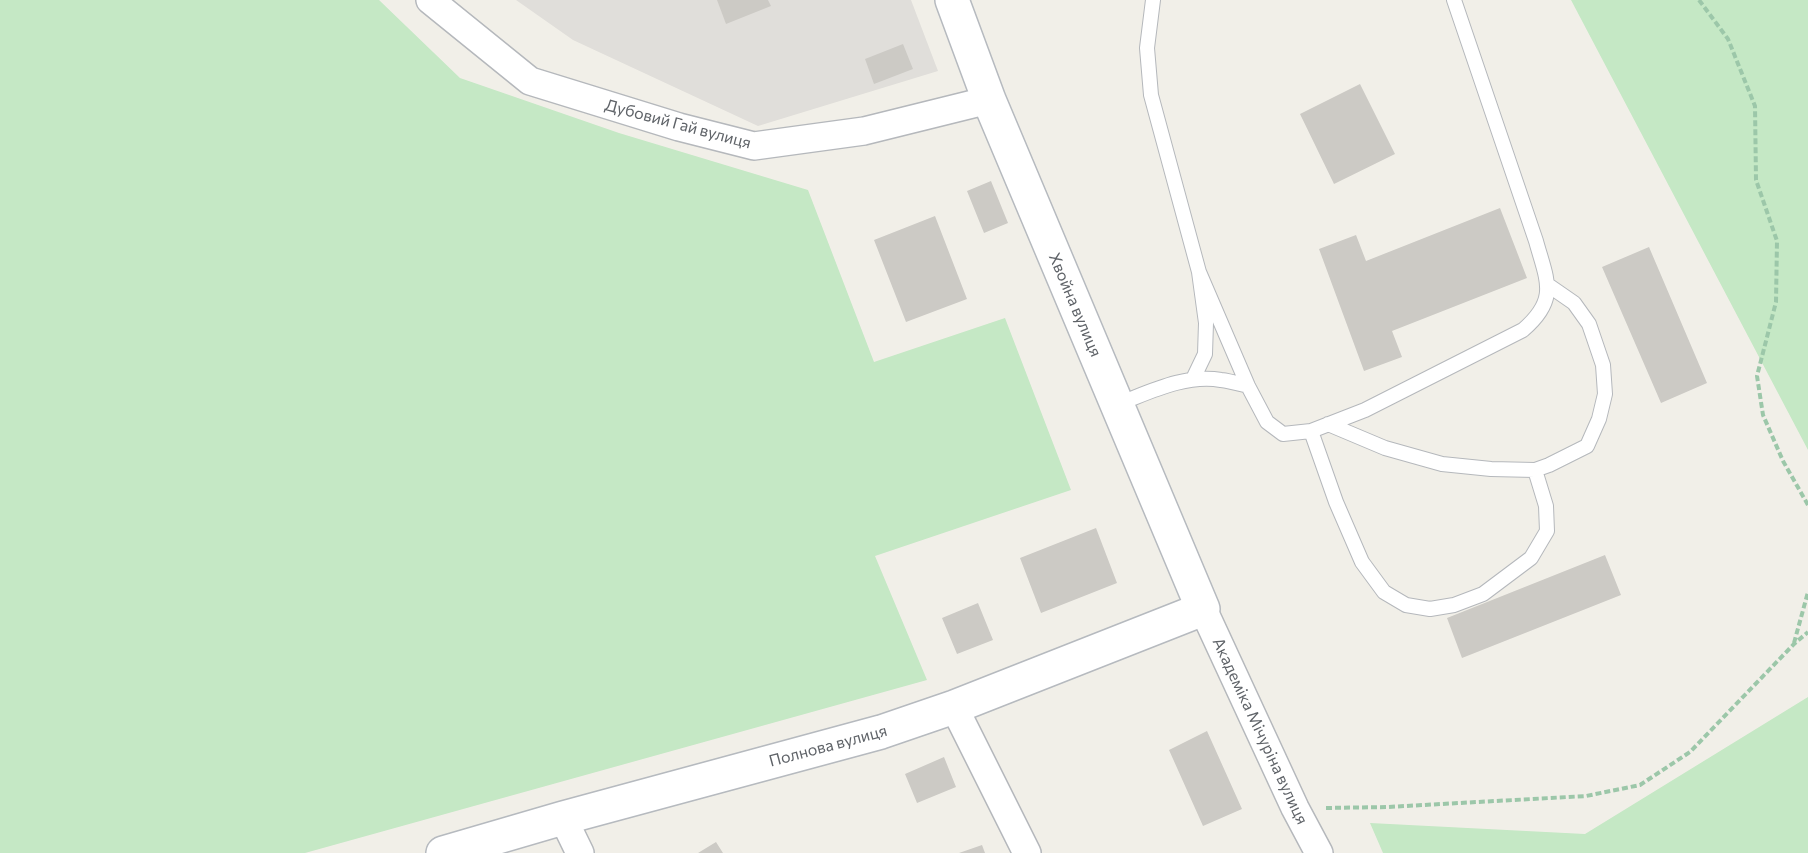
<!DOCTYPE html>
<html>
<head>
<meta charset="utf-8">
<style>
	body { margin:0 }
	canvas { display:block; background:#f1efe8 }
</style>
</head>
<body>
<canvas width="1808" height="853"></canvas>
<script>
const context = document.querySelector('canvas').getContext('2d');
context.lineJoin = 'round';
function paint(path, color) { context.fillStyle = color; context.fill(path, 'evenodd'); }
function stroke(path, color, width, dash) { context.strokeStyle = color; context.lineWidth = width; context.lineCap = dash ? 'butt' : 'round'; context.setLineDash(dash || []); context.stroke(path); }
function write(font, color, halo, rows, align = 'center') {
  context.font = font + ' Commissioner,sans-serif'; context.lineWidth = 4.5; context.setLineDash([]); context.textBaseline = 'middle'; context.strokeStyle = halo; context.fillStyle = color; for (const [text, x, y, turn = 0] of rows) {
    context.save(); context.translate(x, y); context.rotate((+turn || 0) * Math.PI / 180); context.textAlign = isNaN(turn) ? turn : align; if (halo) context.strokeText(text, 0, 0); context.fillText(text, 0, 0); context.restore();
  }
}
paint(new Path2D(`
	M516,0H911L938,71L758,126L573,40Z`), '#e0deda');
paint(new Path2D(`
	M0,0H379L460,78L619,133L808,190L874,362L1005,318L1071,490L875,556L927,680L305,853H0Z
	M1571,0H1808V450Z
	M1808,697V853H1383L1370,823L1585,834Z`), '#c5e8c5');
paint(new Path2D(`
	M717,0H768L771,6L726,24Z
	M903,44L913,69L874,84L865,59Z
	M1360,84L1395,154L1334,184L1300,114Z
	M991,181L1008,223L984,233L967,191Z
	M1500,208L1527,278L1392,331L1402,357L1364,371L1319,249L1356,235L1366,261Z
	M935,216L967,299L906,322L874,240Z
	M1649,247L1707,383L1661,403L1602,267Z
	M1096,528L1117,583L1041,613L1020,558Z
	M1605,555L1621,595L1462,658L1447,618Z
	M978,603L993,640L957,654L942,618Z
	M1207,731L1242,809L1203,826L1169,750Z
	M944,757L956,787L917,803L905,774Z
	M716,842L723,853H698Z
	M982,845L985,853H959Z`), '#cccac5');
const lane = new Path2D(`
	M1153,0L1147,48L1151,95L1199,272L1206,323L1205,354L1193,379
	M1199,272L1248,386L1267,422L1283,434L1311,431L1365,410L1523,330C1559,299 1547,281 1536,241L1454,0
	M1118,404C1150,392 1185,374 1221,380C1230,381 1240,384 1248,386
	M1328,424L1385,448L1442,464L1491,469L1535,470L1549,465L1587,446L1599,419L1605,394L1603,365L1589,324L1574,303L1548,285
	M1311,431L1336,502L1362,562L1384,592L1406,605L1430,609L1454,605L1483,594L1531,558L1547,531L1546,506L1535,470`);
const street = new Path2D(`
	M430,0L530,81L679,127L754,146L864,131L989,100
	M1203,609L1295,808L1319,853
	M954,707L1027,853
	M563,818L580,853`);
const secondary = new Path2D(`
	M443,853L563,818L881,732L954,707L1203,609L989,100L952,0`);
stroke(lane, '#b5b8bc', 16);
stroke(street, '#b5b8bc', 30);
stroke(secondary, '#b6babf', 36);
stroke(new Path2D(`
	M1699,0L1728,39L1755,106L1756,180L1777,241L1776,302L1757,376L1763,415L1783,461L1808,505
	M1794,643L1808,592
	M1326,808L1388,807L1586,796L1640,785L1690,752L1794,644L1808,632`), '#9cc7a9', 4, [6, 3]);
stroke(lane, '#fff', 14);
stroke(street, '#fff', 27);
stroke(secondary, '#fff', 33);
write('16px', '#5f6368', '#fff', [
	["Дубовий Гай вулиця",678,124,15],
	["Хвойна вулиця",1075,305,67],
	["Академіка Мічуріна вулиця",1260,731,65],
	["Полнова вулиця",828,746,-15]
]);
</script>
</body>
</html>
